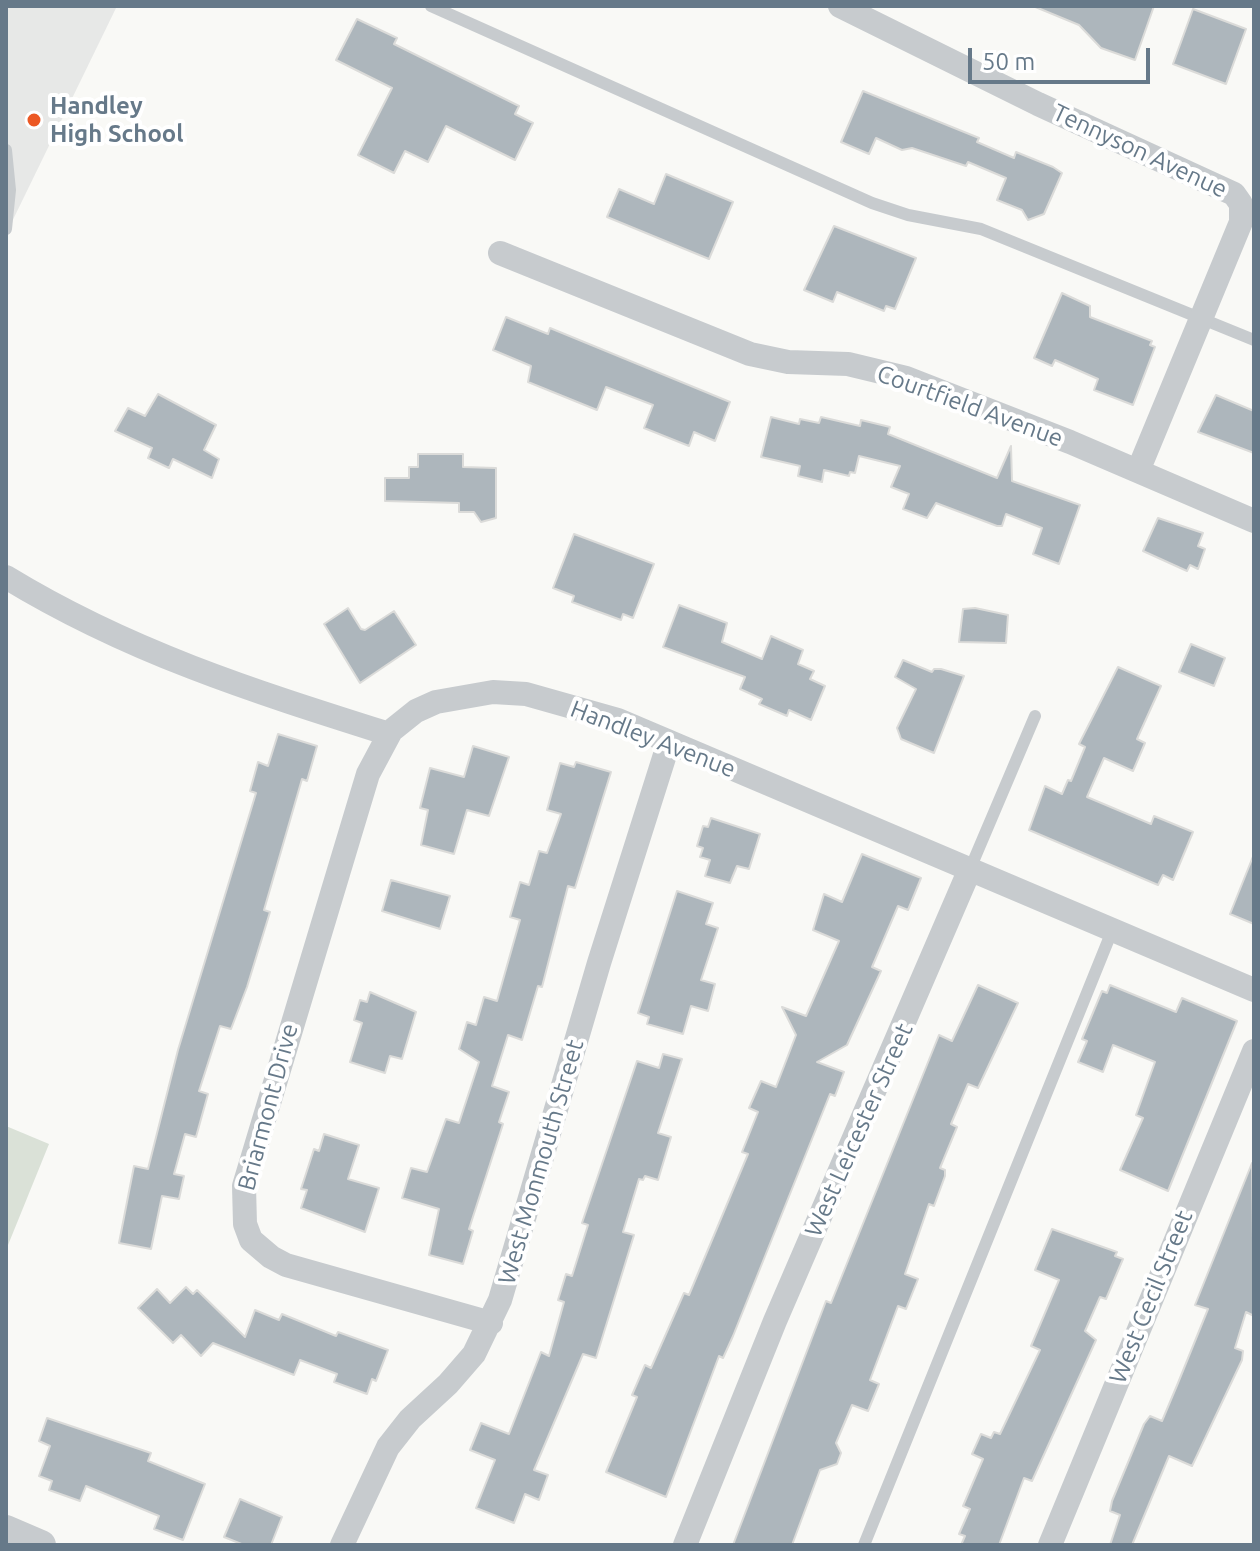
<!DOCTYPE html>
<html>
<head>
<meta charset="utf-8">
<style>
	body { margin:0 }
	#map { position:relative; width:1260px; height:1551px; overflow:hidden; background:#f9f9f6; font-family:Ubuntu,sans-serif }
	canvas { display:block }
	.frame { position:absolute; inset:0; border:8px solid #667989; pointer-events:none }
	.scale { position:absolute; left:968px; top:48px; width:182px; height:36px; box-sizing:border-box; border:4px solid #667989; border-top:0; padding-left:10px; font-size:24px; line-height:28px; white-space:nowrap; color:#667989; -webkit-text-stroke:6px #fff; paint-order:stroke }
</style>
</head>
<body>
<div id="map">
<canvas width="1260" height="1551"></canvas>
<div class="frame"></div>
<div class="scale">50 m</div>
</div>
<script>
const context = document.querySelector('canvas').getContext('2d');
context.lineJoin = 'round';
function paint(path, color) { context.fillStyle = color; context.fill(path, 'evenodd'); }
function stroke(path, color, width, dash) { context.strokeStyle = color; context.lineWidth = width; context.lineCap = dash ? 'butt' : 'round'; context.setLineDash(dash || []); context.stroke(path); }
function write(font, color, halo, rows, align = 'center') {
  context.font = font + ' Ubuntu,sans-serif'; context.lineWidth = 8; context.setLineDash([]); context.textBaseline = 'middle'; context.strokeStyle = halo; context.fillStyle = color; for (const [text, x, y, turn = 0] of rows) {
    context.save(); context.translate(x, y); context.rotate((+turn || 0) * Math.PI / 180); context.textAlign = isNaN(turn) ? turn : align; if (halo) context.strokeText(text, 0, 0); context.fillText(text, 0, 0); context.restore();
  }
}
paint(new Path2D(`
	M6,6H117L6,234Z`), '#e7e8e7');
paint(new Path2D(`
	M6,1126L49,1144L6,1250Z`), '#dae1d7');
const building = new Path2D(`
	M1033,6H1154L1135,60L1101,48L1079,25Z
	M1193,9L1246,29L1226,84L1173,64Z
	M357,19L397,38L394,44L519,106L515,114L533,123L515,160L446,126L428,162L405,151L394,173L358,155L392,88L336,60Z
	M863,91L979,138L977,142L1014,158L1016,152L1053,167L1062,173L1044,214L1028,220L1022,210L997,200L1006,178L968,162L966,166L912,148L902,150L876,138L869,154L841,142Z
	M666,174L733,202L709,259L607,217L619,189L654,204Z
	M834,226L916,258L895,309L886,306L884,311L837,292L833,302L804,290Z
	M1062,293L1090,306V317L1152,341L1150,345L1155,347L1133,405L1094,390L1098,379L1055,360L1052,366L1034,358Z
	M506,317L548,334L550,328L730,402L715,441L694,432L689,446L644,428L653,405L606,387L597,410L528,382L531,366L493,350Z
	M158,394L216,425L204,450L219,459L212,478L173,459L169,468L148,458L152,448L115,431L128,408L145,416Z
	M1216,395L1254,411V453L1198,432Z
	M771,417L799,424L800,419L819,423L821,417L860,426L861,420L890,427L888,434L997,478L1011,446L1012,481L1080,505L1059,564L1033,554L1042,528L1006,514L1002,526H997L936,503L927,518L903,509L909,494L891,487L900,466L859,456L855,473L850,472L849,476L824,470L822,482L798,476L800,466L761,457Z
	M418,454H463V467L496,468V518L481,522L474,512H459V503L385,501V478H409V467H418Z
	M1158,518L1203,533L1198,546L1205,549L1198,569L1190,565L1187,571L1143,551Z
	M574,534L654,564L633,618L623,614L621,620L572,602L574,596L553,588Z
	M679,605L727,623L722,642L762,659L771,636L803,650L798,664L814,671L810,679L825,686L811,720L789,710L787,716L759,704L762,699L740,689L745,677L663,647Z
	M348,608L361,629L365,630L394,611L416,645L360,683L324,624Z
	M975,608L1008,615L1006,643L959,642L963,609Z
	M1191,644L1225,658L1214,686L1179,672Z
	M903,660L932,672L934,669H941L964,676L934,753L901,739L897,728L916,689L895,677Z
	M1118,667L1161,686L1137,739L1145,743L1133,771L1104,758L1087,797L1151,824L1154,816L1193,832L1173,880L1163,875L1158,885L1029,830L1045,786L1062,794L1068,780L1071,781L1085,747L1079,744Z
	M278,734L317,746L307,781L302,779L264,910L270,912L247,987L231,1029L220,1026L199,1091L208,1094L196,1137L185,1134L174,1174L184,1176L179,1199L162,1196L151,1249L119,1243L134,1166L148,1169L178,1050L256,793L250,791L258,762L268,766Z
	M473,746L509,757L489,816L467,810L454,854L421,845L428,810L420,808L430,768L464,777Z
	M576,762L611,772L575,888L568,886L542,987L538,986L522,1040L508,1035L492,1086L509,1092L499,1122L503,1124L469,1229L473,1231L463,1264L429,1255L439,1209L402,1198L411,1168L427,1172L446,1119L459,1123L479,1062L459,1049L467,1022L476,1025L484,997L497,1001L520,920L510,917L520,882L529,885L539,851L547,853L561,814L547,810L560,763L574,767Z
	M711,818L760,834L749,869L737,866L730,883L705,876L710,860L700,857L703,848L697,846L703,826L708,827Z
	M862,854L921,878L908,910L898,906L872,967L881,971L847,1045L817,1062L844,1072L835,1096L830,1094L733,1336L723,1358L719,1356L666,1497L606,1472L637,1397L632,1395L645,1365L651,1368L684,1293L689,1295L748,1154L742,1152L758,1112L749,1108L761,1081L776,1087L796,1035L782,1007L806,1016L839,941L813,930L824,894L842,902Z
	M1254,854V924L1230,914Z
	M391,880L450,896L440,929L382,911Z
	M677,891L713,903L706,924L718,928L701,980L715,984L708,1011L691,1006L683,1034L647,1024L649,1017L638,1013Z
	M978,985L1018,1003L978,1088L968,1084L951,1124L957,1127L940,1168L945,1170V1176L934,1206L929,1204L905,1274L918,1279L906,1309L898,1306L870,1380L879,1384L868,1411L852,1405L836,1443L841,1453L837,1464L820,1470L792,1545H733L826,1301L831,1303L939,1035L952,1041Z
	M1110,985L1176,1012L1182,998L1237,1021L1168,1191L1120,1170L1143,1118L1136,1115L1155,1062L1113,1045L1103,1072L1078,1062L1087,1041L1082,1039L1102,991L1107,993Z
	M370,992L416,1012L402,1059L390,1056L385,1073L350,1062L362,1023L354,1020L360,1000L367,1002Z
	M663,1054L682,1059L658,1133L671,1137L658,1180L645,1176L643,1180L639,1179L623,1232L634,1235L596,1358L583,1354L534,1470L548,1475L539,1500L525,1494L514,1523L476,1508L495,1460L470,1450L481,1423L509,1434L541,1352L549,1356L564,1302L558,1300L566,1274L572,1276L588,1225L582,1223L637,1061L659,1068Z
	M324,1134L359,1145L348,1179L379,1188L365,1232L301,1208L307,1190L301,1189L314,1149L319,1151Z
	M1252,1163L1254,1316L1246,1312L1235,1348L1243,1351L1242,1360L1192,1466L1169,1456L1132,1545H1110L1120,1515L1110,1511L1112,1501L1144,1424L1150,1416L1162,1421L1178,1383L1208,1309L1195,1305Z
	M1052,1229L1117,1252L1115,1256L1123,1259L1106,1299L1100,1297L1085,1331L1096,1340L1032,1481L1024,1478L999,1545H961L965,1536L959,1534L970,1509L963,1506L983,1459L972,1454L981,1434L991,1438L994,1432L1000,1434L1040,1350L1031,1346L1059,1280L1035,1270Z
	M186,1287L193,1294L197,1290L245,1337L255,1310L279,1320L282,1314L336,1336L338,1332L388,1350L376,1381L372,1379L367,1394L334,1382L337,1374L300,1360L294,1375L213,1343L201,1356L181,1335L173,1343L138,1308L157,1289L170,1303Z
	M47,1418L151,1453L148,1461L205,1484L183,1540L154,1529L159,1516L86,1486L80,1501L49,1490L52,1481L39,1476L50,1446L39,1441Z
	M240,1499L282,1517L271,1545H244L224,1537Z`);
paint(building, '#adb6bc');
stroke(building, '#dbdbd9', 2);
stroke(new Path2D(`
	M431,6L872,203L908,215L981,229L1254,340
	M6,150L10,190L6,229
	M970,869L1035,716
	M864,1545L1112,931`), '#c7cbce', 12);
stroke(new Path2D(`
	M840,6L1038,104L1234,194L1241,204V222L1138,471
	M500,253L750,354L788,362L848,364L906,378L1070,442L1254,521
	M6,577C129,652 253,691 389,734
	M491,1323L286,1265L271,1257L251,1240L245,1224L244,1186L368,774L391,731L416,711L436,702L493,692L526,694L618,720L1254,990
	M342,1545L388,1447L410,1419L448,1384L474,1354L500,1300L599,963L669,742
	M685,1545L775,1321L970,869
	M1050,1545L1254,1051`), '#c7cbce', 24);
stroke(new Path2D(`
	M6,1530L41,1545`), '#c7cbce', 30);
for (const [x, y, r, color] of [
	[34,120,8,"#ec5824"]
]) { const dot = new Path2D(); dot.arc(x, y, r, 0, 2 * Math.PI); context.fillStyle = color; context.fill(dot); stroke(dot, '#fff', 3); }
write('bold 24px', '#667989', '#fff', [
	["Handley",50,106],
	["High School",50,134]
], 'left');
write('24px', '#667989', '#fff', [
	["Tennyson Avenue",1140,151,25],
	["Courtfield Avenue",970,406,20],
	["Handley Avenue",653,739,21],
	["Briarmont Drive",268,1107,-75],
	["West Leicester Street",859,1130,-66],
	["West Monmouth Street",541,1162,-74],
	["West Cecil Street",1151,1297,-68]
]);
</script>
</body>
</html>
